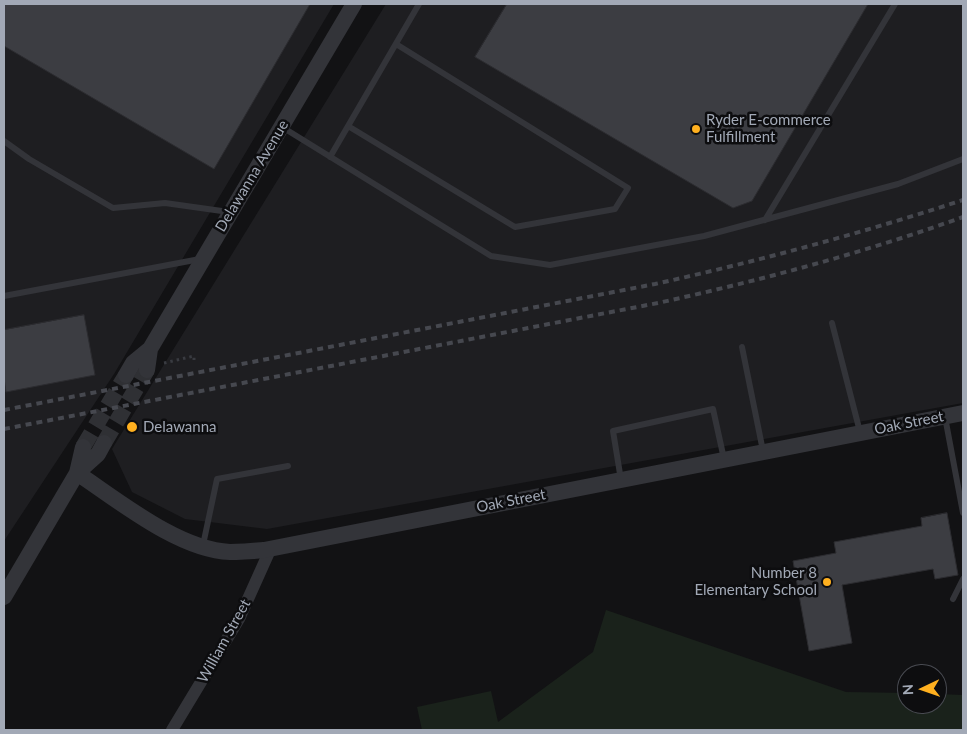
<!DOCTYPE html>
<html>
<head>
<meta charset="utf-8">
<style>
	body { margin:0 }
	#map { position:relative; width:967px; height:734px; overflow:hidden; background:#121214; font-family:Lato,sans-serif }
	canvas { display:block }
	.frame { position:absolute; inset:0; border:5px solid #a2a9b6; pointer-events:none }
	.north { position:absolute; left:897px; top:664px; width:50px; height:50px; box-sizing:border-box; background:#0d0d0f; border:1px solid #494b52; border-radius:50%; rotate:267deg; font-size:14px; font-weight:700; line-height:20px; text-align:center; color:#a2a9b6 }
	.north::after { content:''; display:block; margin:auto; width:18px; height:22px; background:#ffb01f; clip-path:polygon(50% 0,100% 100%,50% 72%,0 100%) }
</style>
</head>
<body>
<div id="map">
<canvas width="967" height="734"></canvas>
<div class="frame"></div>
<div class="north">N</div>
</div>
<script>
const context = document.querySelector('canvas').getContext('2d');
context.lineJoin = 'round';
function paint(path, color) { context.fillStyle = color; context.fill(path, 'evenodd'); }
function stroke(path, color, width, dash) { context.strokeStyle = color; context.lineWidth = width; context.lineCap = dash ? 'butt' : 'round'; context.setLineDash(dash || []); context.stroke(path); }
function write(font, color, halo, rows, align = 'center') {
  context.font = font + ' Lato,sans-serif'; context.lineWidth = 5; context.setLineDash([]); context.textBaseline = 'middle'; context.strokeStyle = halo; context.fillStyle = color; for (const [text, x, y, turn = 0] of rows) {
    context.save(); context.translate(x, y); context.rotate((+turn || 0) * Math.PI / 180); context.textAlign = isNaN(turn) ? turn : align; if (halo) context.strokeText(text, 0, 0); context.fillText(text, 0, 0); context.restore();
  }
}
paint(new Path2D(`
	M4,4H334L114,374L4,541Z
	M386,4H963V403L267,529L185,519L132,492L112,449Z`), '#1e1e21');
paint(new Path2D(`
	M606,610L846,692L907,693V704H937V694L963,695V730H422L417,707L491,691L498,722L593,652Z`), '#1a221b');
const building = new Path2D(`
	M4,4H310L214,169L4,46Z
	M507,4H868L752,201L733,208L475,57Z
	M84,315L95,375L6,392L4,378V330Z
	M947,513L958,575L935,579L933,569L842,585L852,643L809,651L793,561L836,553L834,542L922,526L921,518Z`);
paint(building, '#3c3d42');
stroke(building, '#2c2c30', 1);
stroke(new Path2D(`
	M104,443L147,370
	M83,447L126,375`), '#2f3034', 16, [16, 8]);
stroke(new Path2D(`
	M164,363L194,356V360`), '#393b41', 3, [2.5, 4]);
stroke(new Path2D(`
	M348,126L515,227L615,209L628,188L396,44
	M282,127L491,256L550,265L704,236L898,184L963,159
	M4,141L29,159L113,208L165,203L229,212
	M330,157L419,4
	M765,220L895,4
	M4,296L200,259
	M832,323L860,432
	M742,347L763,451
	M945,417L963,513
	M621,480L613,431L713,409L724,459
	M203,545L217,479L288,466
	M953,599L963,579`), '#333439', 6);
stroke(new Path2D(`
	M172,730L239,619L270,550`), '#333439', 12);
stroke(new Path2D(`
	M147,370L150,349
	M126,375L133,363L150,349L354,4
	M77,473C119,501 179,550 230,552C241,552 253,551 264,550L963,413
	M77,473L83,447
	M4,597L77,473L98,454L104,443`), '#333439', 16);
stroke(new Path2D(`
	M4,410L655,284C759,261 862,233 963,200
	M4,429L658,303C762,280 863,253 963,217`), '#46484f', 4, [6, 5]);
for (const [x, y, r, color] of [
	[696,129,5,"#ffb01f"],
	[132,427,6,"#ffb01f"],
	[827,582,5,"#ffb01f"]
]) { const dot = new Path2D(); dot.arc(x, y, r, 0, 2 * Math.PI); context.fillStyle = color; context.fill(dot); stroke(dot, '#0d0d0f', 2); }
write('15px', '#a2a9b6', '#0d0d0f', [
	["Ryder E-commerce",706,120],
	["Fulfillment",706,137],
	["Delawanna",143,427],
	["Number 8",817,573,"right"],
	["Elementary School",817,590,"right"]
], 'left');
write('15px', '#a2a9b6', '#0d0d0f', [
	["Delawanna Avenue",252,176,-59],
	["Oak Street",909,423,-11],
	["Oak Street",511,501,-11],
	["William Street",224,641,-61]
]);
</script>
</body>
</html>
